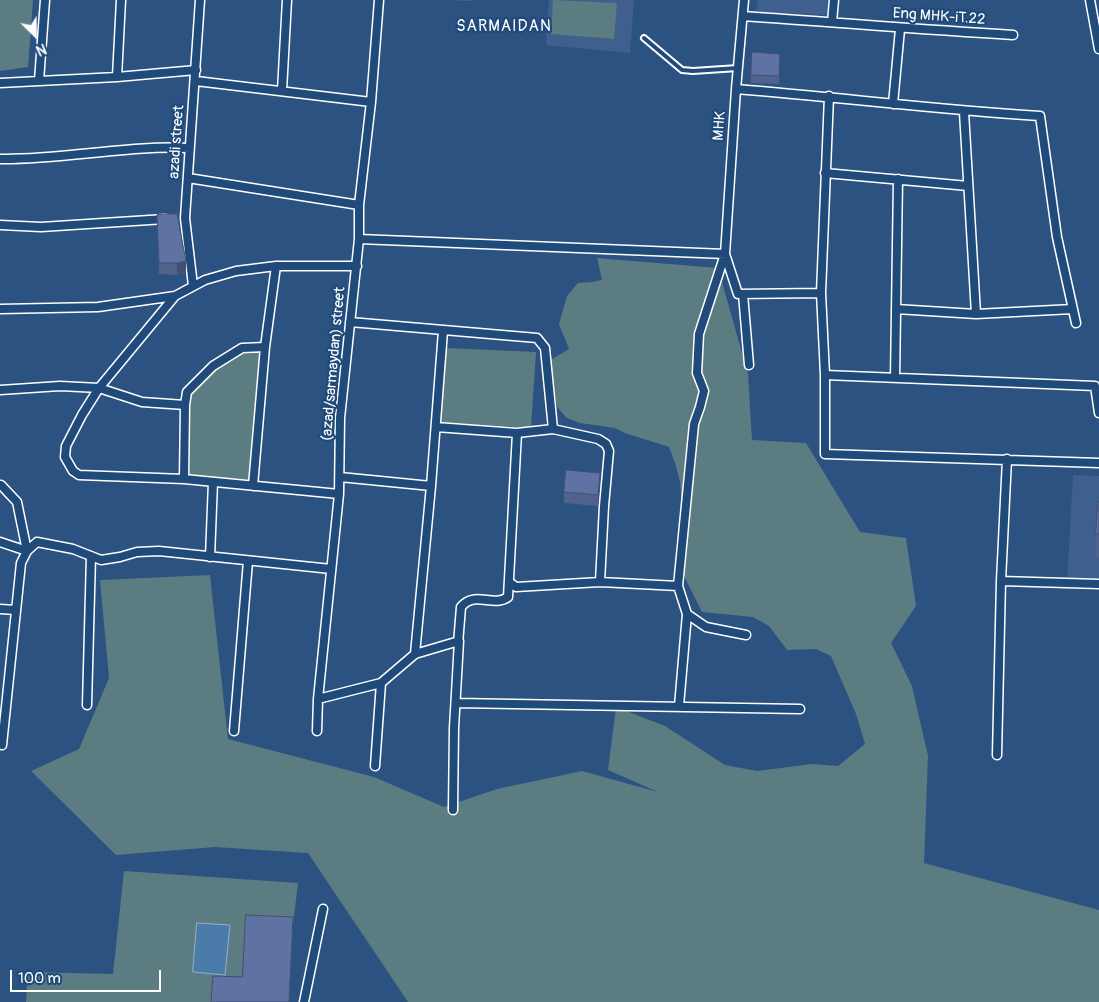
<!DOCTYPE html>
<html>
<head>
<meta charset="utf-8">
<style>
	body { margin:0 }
	#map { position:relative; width:1099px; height:1002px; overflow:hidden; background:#2c5282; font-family:Pangolin,sans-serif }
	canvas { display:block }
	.north { position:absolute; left:10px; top:10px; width:50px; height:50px; -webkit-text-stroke:4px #1f4a7a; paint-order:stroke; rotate:157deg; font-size:14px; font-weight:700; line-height:20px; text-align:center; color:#fff }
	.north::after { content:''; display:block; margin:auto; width:18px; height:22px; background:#fff; clip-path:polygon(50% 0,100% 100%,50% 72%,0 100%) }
	.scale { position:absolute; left:10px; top:970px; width:151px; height:22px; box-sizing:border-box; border:2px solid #fff; border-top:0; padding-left:6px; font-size:15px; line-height:18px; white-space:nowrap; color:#fff; -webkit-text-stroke:4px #1f4a7a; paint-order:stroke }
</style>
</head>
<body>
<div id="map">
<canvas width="1099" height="1002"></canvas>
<div class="north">N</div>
<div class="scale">100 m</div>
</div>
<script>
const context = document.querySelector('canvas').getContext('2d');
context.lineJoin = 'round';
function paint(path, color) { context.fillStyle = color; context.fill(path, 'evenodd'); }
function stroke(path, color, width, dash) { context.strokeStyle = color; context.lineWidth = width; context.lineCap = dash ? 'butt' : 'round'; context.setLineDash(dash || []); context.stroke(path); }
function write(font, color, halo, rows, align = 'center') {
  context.font = font + ' Pangolin,sans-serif'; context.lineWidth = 4.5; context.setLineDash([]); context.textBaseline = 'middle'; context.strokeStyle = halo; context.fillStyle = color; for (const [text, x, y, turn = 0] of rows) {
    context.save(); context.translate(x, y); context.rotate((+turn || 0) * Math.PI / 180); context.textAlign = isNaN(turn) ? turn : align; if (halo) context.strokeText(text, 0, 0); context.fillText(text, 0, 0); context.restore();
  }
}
paint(new Path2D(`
	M549,0H634L630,53L546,45Z
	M758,0H828L827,15L756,12Z
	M1073,475L1099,476V584L1067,582Z`), '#3f5f8e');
paint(new Path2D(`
	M0,0H33L28,67L0,71Z
	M553,0L617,3L614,39L551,34Z
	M597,258L718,268L748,374L752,440L806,443L860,532L906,538L916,606L891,643L912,686L928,756L924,863L1099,910V1002H408L308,853L215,847L116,855L31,771L79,749L109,678L100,580L210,575L228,739L374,777L444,807L497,789L582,771L658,792L608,770L616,707L665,726L725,765L757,771L812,764L838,766L865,744L856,714L831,656L816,649L787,650L769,626L753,617L702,612L682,572L684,533L680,482L676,466L669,447L625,433L615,428L580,423L567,418L557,407L549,361L569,349L559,324L567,296L578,283L592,282L602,280Z
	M265,347L253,486L184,479L187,392L213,366L242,348Z
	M446,348L536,352L531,428L441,422Z
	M124,871L298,883L293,925L289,1002H26L28,972L113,974Z`), '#5b7c81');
const water = new Path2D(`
	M197,923L230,925L225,975L193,972Z`);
paint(water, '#4b7ba8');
stroke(water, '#93b0cb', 1);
const service = new Path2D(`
	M644,38L682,70L693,71L738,68`);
const minor = new Path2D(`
	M1090,0L1099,49
	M743,16C833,22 923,30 1013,35
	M832,22L834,0
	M117,77L121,0
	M39,81L45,0
	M196,81L371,102
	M0,83L117,77L196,70
	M736,89C838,97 939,110 1040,116L1057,237L1076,323
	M282,91L287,0
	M829,96L821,293L825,375V454L1099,463
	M893,104L900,29
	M964,112L976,314
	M0,159C63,160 126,145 189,148
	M825,173L968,186
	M188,178L359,205
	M0,225L41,227L165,219
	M359,239L725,254
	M725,254L738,294L821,293
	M193,286L185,218L200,0
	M743,294L749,365
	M0,309L98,307L175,296
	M896,309L976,314L1073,309
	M350,322L537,338L545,348L553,429
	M825,375L1095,386L1099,413
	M895,378L898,179
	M0,390L60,386L99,388L142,402L185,405
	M436,427L517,433L553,429L598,439L606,444L609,451L604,506L600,582
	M340,477L431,486
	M184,479L185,405L187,392L213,366L242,348L265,347
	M1,485L17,502L27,551
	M253,486L265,347L276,266
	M339,494L184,479L79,475L73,471L65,457L66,446L82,415L99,388L175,296L205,280L236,271L276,266H357
	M0,542L27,551
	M210,557L213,482
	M1001,581L1099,584
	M509,582L516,587L600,582L678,586L687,614L706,627L746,635
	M678,586L694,424L700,407L704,391L697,373L699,334L725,254L736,89L744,0
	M0,609L16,610
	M458,644L461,607C475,590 493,608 508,597L517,433
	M415,654L431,486L443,331
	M381,683L415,654L459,641L454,728L453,810
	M318,699L381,683L375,766
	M456,703L800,709
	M87,705L91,556
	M679,706L687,614
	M234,731L248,561
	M317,731L318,699L339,494L340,418L359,239V205L371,102L379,0
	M2,745L21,563L27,551L37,542L73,549L101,560L120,557L137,552L159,551L331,569
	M997,755L1001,581L1007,459
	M304,1002L323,909`);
stroke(service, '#fff', 8);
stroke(minor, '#fff', 11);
stroke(service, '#1f4a7a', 4);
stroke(minor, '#1f4a7a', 8);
paint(new Path2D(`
	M449,0H471V1Z
	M780,62L779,84L751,83V75Z
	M157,215L186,273L177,275L159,274Z
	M600,483L598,506L564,503V492Z
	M1099,502V557H1096V534Z`), '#51638c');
paint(new Path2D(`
	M186,261V273L177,275V263Z
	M600,473V483L598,506V495Z`), '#425072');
const building = new Path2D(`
	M752,52L780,54L779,76L751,75Z
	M177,214L186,261L177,263H159L157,215Z
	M566,470L600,473L598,495L564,492Z
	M1098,502H1099V534H1096Z
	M246,915L293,917L289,1002H211L213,976L242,977Z`);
paint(building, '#5e73a3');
stroke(building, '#425072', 1);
write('15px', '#fff', '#1f4a7a', [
	["Eng MHK-iT.22",939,17,4],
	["MHK",720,126,-86],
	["azadi street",177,142,-86],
	["(azad/sarmaydan) street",334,364,-85]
]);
context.letterSpacing = '1px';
write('16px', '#fff', '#1f4a7a', [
	["SARMAIDAN",504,27]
]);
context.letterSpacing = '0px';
</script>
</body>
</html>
